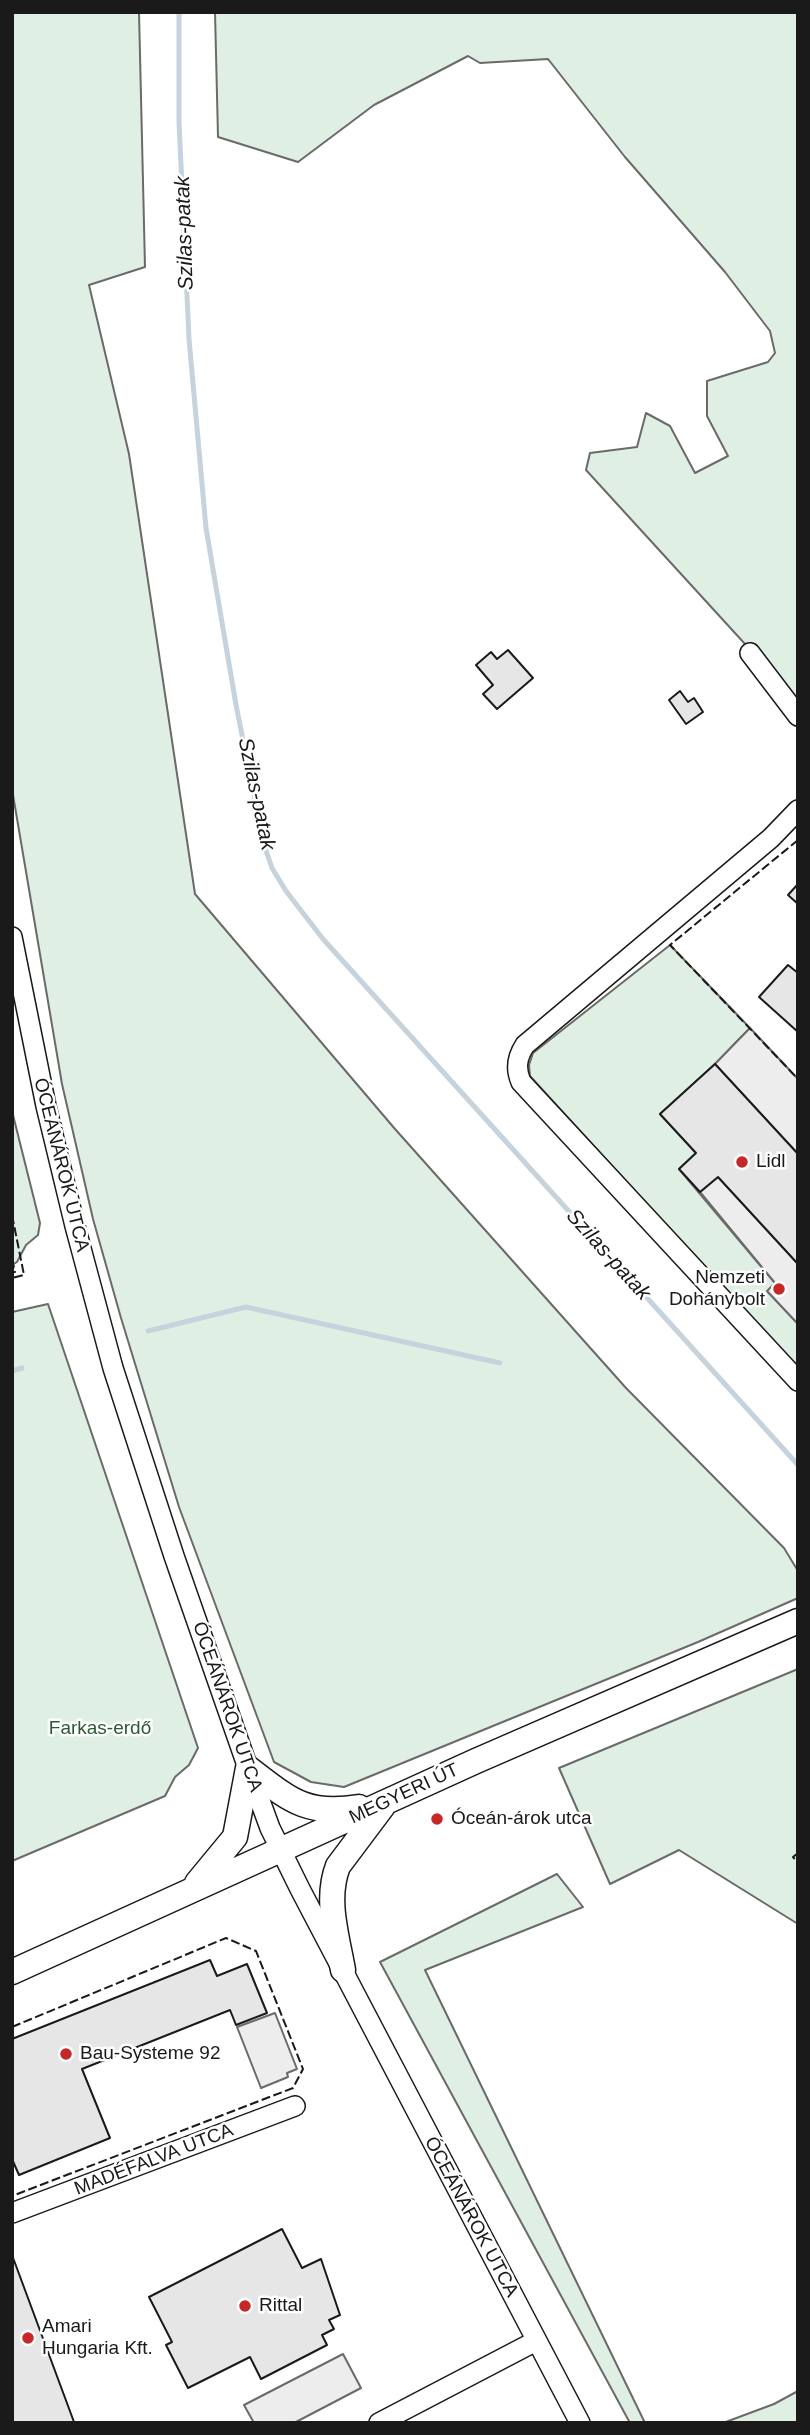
<!DOCTYPE html>
<html>
<head>
<meta charset="utf-8">
<style>
	body { margin:0 }
	#map { position:relative; width:810px; height:2435px; overflow:hidden; background:#fff; font-family:Helvetica,sans-serif }
	canvas { display:block }
	.frame { position:absolute; inset:0; border:14px solid #1a1a1a; pointer-events:none }
</style>
</head>
<body>
<div id="map">
<canvas width="810" height="2435"></canvas>
<div class="frame"></div>
</div>
<script>
const context = document.querySelector('canvas').getContext('2d');
context.lineJoin = 'round';
function paint(path, color) { context.fillStyle = color; context.fill(path, 'evenodd'); }
function stroke(path, color, width, dash) { context.strokeStyle = color; context.lineWidth = width; context.lineCap = dash ? 'butt' : 'round'; context.setLineDash(dash || []); context.stroke(path); }
function write(font, color, halo, rows, align = 'center') {
  context.font = font + ' Helvetica,sans-serif'; context.lineWidth = 5; context.setLineDash([]); context.textBaseline = 'middle'; context.strokeStyle = halo; context.fillStyle = color; for (const [text, x, y, turn = 0] of rows) {
    context.save(); context.translate(x, y); context.rotate((+turn || 0) * Math.PI / 180); context.textAlign = isNaN(turn) ? turn : align; if (halo) context.strokeText(text, 0, 0); context.fillText(text, 0, 0); context.restore();
  }
}
const green = new Path2D(`
	M12,12H139L145,267L89,285L129,454L195,894L395,1129L626,1388L784,1548L798,1571V1598L698,1642L344,1787L311,1782L274,1762L179,1507L121,1318L93,1219L62,1084L12,789Z
	M215,12H798V702L586,470L590,453L637,447L646,413L670,426L695,473L728,456L707,416V381L768,362L775,353L770,331L725,272L625,157L548,59L480,63L468,56L374,105L298,162L218,137Z
	M670,945L750,1028L715,1064L660,1114L696,1153L679,1169L775,1283L768,1292L798,1324V1370L530,1076L529,1065L533,1053Z
	M12,1111L40,1223L38,1235L26,1245L17,1262L12,1265Z
	M48,1304L198,1748L189,1765L175,1777L165,1796L12,1861V1312Z
	M798,1669V1924L679,1850L610,1884L559,1768Z
	M557,1874L583,1907L425,1970L645,2423H630L380,1962Z
	M798,2391V2423H723L774,2404Z`);
paint(green, '#e0efe3');
stroke(green, '#6a6a6a', 2);
const parking = new Path2D(`
	M750,1028L798,1079V1154L715,1064Z
	M718,1177L798,1264V1324L767,1291L775,1283L700,1192Z
	M275,2013L297,2069L287,2073L288,2077L261,2088L237,2027Z
	M343,2354L361,2388L294,2423H254L244,2405Z`);
paint(parking, '#ededed');
stroke(parking, '#6a6a6a', 2);
stroke(new Path2D(`
	M179,12V122L189,339L206,528L236,705L264,845L272,868L286,891L323,939L798,1465
	M148,1331L246,1307L500,1363
	M12,1371L22,1368`), '#c6d2dc', 5);
const building = new Path2D(`
	M508,650L533,678L497,709L483,694L493,685L476,665L491,652L497,659Z
	M680,691L688,702L694,698L703,712L686,724L669,700Z
	M798,884V904L788,895Z
	M788,965L798,973V1032L759,997Z
	M715,1064L798,1154V1264L718,1177L700,1192L679,1169L696,1153L660,1114Z
	M210,1960L217,1976L247,1964L267,2013L236,2025L230,2010L82,2069L110,2138L19,2175L12,2159V2039Z
	M282,2229L302,2268L321,2259L340,2315L329,2320L334,2329L322,2335L327,2345L261,2379L250,2357L188,2388L166,2345L172,2342L149,2297Z
	M12,2255L74,2422L71,2423H12Z`);
paint(building, '#e6e6e6');
stroke(building, '#1a1a1a', 2);
const minor = new Path2D(`
	M750,653L798,716
	M798,810L771,838L525,1045C517,1057 515,1068 521,1082L798,1381
	M12,937L46,1106L75,1226L113,1368L174,1556L248,1768L270,1828L300,1889L580,2423
	M12,2213L295,2106
	M379,2423L536,2341`);
const major = new Path2D(`
	M197,1883L235,1837L248,1768C289,1799 305,1816 359,1807
	M343,1970C337,1936 325,1899 338,1866L383,1806
	M12,1972L476,1761L798,1621`);
stroke(minor, '#1a1a1a', 22);
stroke(major, '#1a1a1a', 27);
stroke(minor, '#fff', 19);
stroke(major, '#fff', 24);
stroke(new Path2D(`
	M798,840L670,945L798,1079
	M12,1215L24,1275L12,1278
	M12,1259L15,1272H12
	M798,1853L793,1857L798,1863
	M12,2027L226,1938L256,1951L303,2069L293,2088L12,2196`), '#1a1a1a', 2, [9, 3.5]);
for (const [x, y, r, color] of [
	[742,1162,7,"#c62828"],
	[779,1289,7,"#c62828"],
	[437,1819,7,"#c62828"],
	[66,2054,7,"#c62828"],
	[245,2306,7,"#c62828"],
	[28,2338,7,"#c62828"]
]) { const dot = new Path2D(); dot.arc(x, y, r, 0, 2 * Math.PI); context.fillStyle = color; context.fill(dot); stroke(dot, '#fff', 2.5); }
write('19px', '#1a1a1a', '#fff', [
	["Lidl",756,1162],
	["Nemzeti",765,1278,"right"],
	["Dohánybolt",765,1300,"right"],
	["Óceán-árok utca",451,1819],
	["Bau-Systeme 92",80,2054],
	["Rittal",259,2306],
	["Amari",42,2327],
	["Hungaria Kft.",42,2349]
], 'left');
write('19px', '#1a1a1a', '#fff', [
	["ÓCEÁNÁROK UTCA",61,1165,76],
	["ÓCEÁNÁROK UTCA",227,1707,71],
	["MEGYERI ÚT",404,1794,-25],
	["MADÉFALVA UTCA",154,2160,-21],
	["ÓCEÁNÁROK UTCA",471,2217,62]
]);
write('19px', '#2b5a34', '#fff', [
	["Farkas-erdő",100,1729]
]);
write('italic 21px', '#1a1a1a', '#fff', [
	["Szilas-patak",185,233,-92],
	["Szilas-patak",256,794,78],
	["Szilas-patak",608,1255,48]
]);
</script>
</body>
</html>
